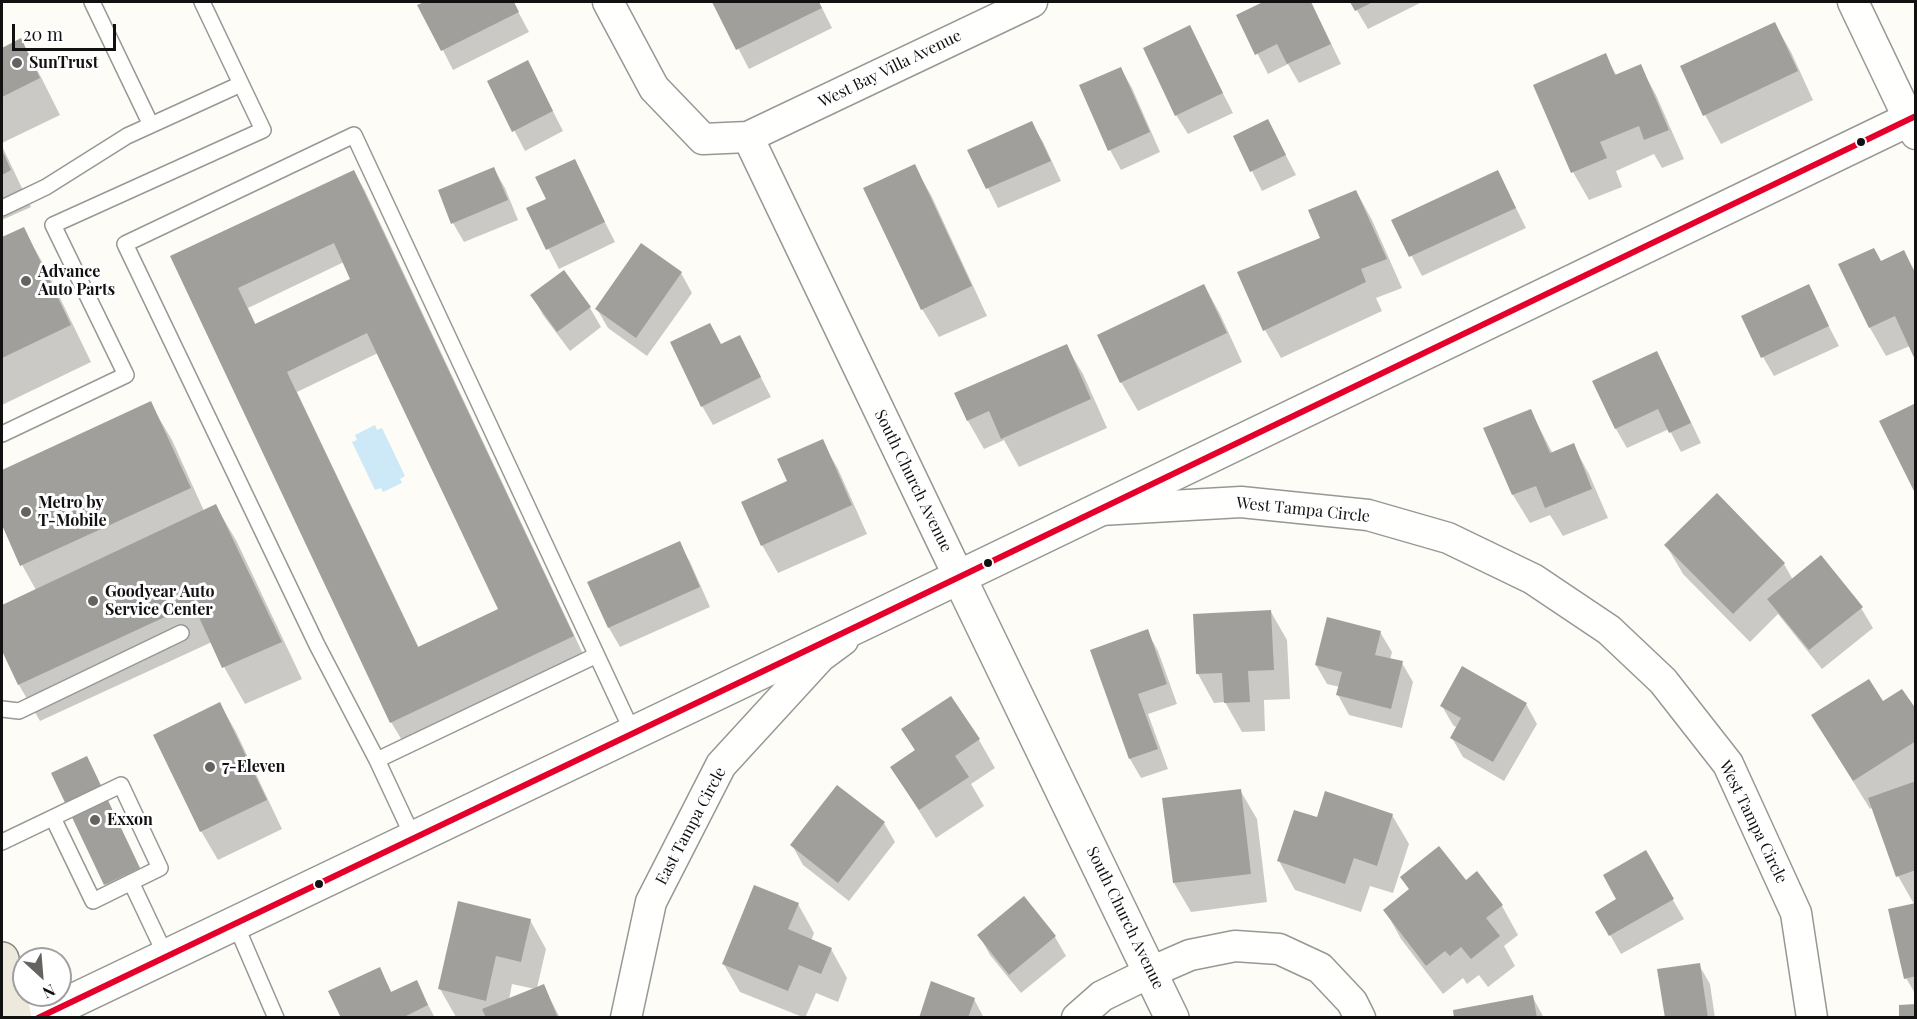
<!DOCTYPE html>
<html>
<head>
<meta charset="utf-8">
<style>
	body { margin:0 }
	#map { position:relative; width:1917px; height:1019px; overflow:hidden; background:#fdfcf7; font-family:"Playfair Display",serif }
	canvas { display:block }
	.frame { position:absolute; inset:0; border:3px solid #111; pointer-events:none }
	.north { position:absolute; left:12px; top:947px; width:60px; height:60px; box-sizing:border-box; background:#fff; border:2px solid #a0a0a0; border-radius:50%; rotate:154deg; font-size:16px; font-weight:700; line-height:24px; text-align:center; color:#111 }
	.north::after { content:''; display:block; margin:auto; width:21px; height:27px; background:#646362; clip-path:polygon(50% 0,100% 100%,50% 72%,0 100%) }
	.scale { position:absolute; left:12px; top:24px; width:104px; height:27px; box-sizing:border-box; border:3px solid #111; border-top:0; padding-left:8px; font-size:18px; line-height:21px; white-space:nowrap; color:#111; -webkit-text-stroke:4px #fff; paint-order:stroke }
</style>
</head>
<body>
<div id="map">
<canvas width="1917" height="1019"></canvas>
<div class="frame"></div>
<div class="north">N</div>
<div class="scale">20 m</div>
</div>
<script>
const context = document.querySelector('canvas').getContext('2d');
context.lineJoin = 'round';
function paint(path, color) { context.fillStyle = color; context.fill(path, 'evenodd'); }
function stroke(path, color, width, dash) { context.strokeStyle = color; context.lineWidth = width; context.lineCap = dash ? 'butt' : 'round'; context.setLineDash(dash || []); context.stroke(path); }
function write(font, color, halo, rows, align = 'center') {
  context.font = font + ' "Playfair Display",serif'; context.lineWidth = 6; context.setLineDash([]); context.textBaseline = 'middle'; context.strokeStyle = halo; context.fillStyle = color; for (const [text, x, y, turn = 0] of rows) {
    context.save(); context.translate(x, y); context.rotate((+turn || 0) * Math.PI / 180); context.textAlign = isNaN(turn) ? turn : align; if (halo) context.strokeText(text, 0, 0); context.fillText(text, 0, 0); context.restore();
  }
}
paint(new Path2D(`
	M375,425L377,430L382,428L405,476L400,479L402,483L383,492L381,488L375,490L352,442L357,440L355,435Z`), '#cde8f7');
paint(new Path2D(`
	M427,2H513L529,32L453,70L420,5Z
	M714,2H819L832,28L749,69Z
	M1267,2H1311L1341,64L1299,83L1288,64L1268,74L1238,16Z
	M1352,2H1422L1368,29Z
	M1775,24L1791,52L1813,100L1721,144L1705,115Z
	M1189,27L1233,113L1188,134L1176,115Z
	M20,40L41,77L60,115L2,143V49Z
	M1605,55L1617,76L1640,66L1656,95L1684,159L1662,168L1654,154L1616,171L1622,187L1589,200L1573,172Z
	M528,62L563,131L525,151L489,82Z
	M1121,69L1132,88L1160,152L1121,170L1110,150Z
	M1268,121L1296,175L1262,191L1235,137Z
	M1031,123L1043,142L1061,181L998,208L969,150Z
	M2,146L31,207L2,220Z
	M574,161L615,242L559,269L528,209L548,199Z
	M914,166L931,195L987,316L939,337L922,309Z
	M494,169L505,188L518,220L464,242L453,223Z
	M354,171L365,191L584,656L403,742L391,722L172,257ZM344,262L352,279L256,325L248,308ZM378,353L500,610L419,648L297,392Z
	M1498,172L1526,228L1422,276L1393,220Z
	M1356,191L1372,220L1402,288L1376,298L1382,311L1281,358L1265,330L1322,238Z
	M23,229L44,265L91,362L2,405V239Z
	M1903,252L1916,273V359L1910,346L1886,356L1870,328L1840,265L1881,262Z
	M681,273L692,293L647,356L608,328L597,309Z
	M1204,285L1220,314L1242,362L1138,411L1121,382L1099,336Z
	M1808,286L1839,346L1774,376L1763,357Z
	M532,295L590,308L601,327L570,351L543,315Z
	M740,337L771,397L713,425L702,406Z
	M1066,346L1083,374L1107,428L1019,467L1004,440L984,449L968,421L956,394Z
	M1656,353L1667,372L1701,443L1681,452L1669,429L1627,448L1616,429L1594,381Z
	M150,403L172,440L204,511L216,506L237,542L302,679L245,704L224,667L212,642L40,721L19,685L2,647V607L36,590L22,565L2,521V472Z
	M1530,410L1553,454L1573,445L1589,474L1608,518L1563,536L1550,515L1530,523L1513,495L1485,429Z
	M822,441L838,469L867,534L778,573L762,545L789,482Z
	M679,543L690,562L710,607L620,647L609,628L589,583Z
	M1666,545L1784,564L1793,580L1861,608L1873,628L1822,669L1778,614L1750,642L1683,574Z
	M1271,612L1287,640L1290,699L1264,700L1265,731L1242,732L1225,702L1214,703L1198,674L1195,615Z
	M1147,631L1158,651L1177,704L1148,714L1168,769L1141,778L1130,759L1092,651Z
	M1380,632L1392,652L1390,660L1402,663L1413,682L1402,728L1349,715L1338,695L1340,687L1327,684L1316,665Z
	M1883,703L1916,712V780L1912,783H1916V995L1906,978L1914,904L1898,876L1873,807L1870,809L1813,716Z
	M220,704L236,732L282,829L218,860L201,831Z
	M1526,704L1537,724L1504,781L1463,757L1452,738L1457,728L1453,725L1442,706Z
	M903,730L979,740L995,768L971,784L984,806L936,838L892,768L916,752Z
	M92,767L144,878L111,894L106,884Z
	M1240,790L1257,819L1267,902L1191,912L1174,883L1164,800Z
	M1392,815L1409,844L1393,893L1370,886L1361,912L1295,890L1279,861L1318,819Z
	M884,823L895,842L849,901L803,865L792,845Z
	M1645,852L1684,919L1621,954L1597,912L1618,900Z
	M1477,874L1502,906L1518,935L1504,946L1515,966L1488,987L1479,975L1467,984L1463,978L1443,994L1401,939L1385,910L1410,891L1402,877L1466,882Z
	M798,904L814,933L811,941L831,949L847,978L838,1002L816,993L805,1018L740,992L723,963Z
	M530,920L546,949L537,988L543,985L560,1018L456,1017L440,989ZM512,984L535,989L509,1000Z
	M979,935L1055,937L1066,956L1021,993L990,955Z
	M1699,965L1710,984L1715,1018H1666Z
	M379,969L392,993L416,982L435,1018H343Z
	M1532,996L1544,1018H1456Z
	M974,999L984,1018H920Z`), '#0003');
paint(new Path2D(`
	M424,2H514L519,12L441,51L417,5Z
	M712,2H819L822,8L736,50Z
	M1263,2H1311L1331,44L1287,64L1277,44L1255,55L1236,15Z
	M1350,2H1373L1355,11Z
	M1775,22L1798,71L1703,116L1680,66Z
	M1190,25L1223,93L1175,116L1143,48Z
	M21,38L40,78L2,97V48Z
	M1606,53L1615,75L1641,64L1669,130L1644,140L1639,126L1600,142L1607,158L1571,173L1533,85Z
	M528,60L553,111L512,132L487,81Z
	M1121,67L1150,132L1108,151L1079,85Z
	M1268,119L1286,155L1250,172L1233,136Z
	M1032,121L1051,161L986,189L967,150Z
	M2,150L11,170L2,175Z
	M575,159L605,222L546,250L526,208L546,199L535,177Z
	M915,164L972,286L921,310L863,188Z
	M494,167L508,200L451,224L438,190Z
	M354,170L574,636L390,723L170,256ZM334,243L350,279L255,324L238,288ZM367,333L498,609L418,647L287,372Z
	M1498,170L1516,208L1409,257L1391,220Z
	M1356,190L1387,259L1361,269L1366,282L1263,331L1237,272L1320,238L1308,210Z
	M24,227L71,325L2,358V237Z
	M641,243L682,272L636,338L595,309Z
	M1874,248L1881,261L1904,250L1916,275V362L1895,316L1869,328L1838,264Z
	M564,270L591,307L557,332L530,295Z
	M1204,284L1227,333L1120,383L1097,335Z
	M1809,284L1829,326L1761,358L1741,316Z
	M710,323L721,344L740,335L761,377L701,407L670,342Z
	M1067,344L1091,399L1001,439L989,411L967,421L954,393Z
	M1657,351L1691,423L1669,433L1658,409L1615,429L1592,381Z
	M151,401L191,488L20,566L2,525V470Z
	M1916,403V495L1879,421Z
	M1531,409L1550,453L1574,443L1592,489L1545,508L1536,486L1512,495L1483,428Z
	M823,439L852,505L761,546L741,502L787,481L777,459Z
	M1717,493L1785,563L1733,614L1664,545Z
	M216,504L282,642L222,668L193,604L18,685L2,651V605Z
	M680,541L700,587L608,628L587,582Z
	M1821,555L1863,607L1809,650L1767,599Z
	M1271,610L1274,670L1248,671L1250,702L1224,703L1222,673L1196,674L1193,614Z
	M1327,617L1381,631L1375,655L1403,661L1391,709L1336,695L1342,672L1315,665Z
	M1148,629L1167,684L1138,694L1158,749L1129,759L1090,650Z
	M1462,666L1527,703L1493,762L1450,738L1461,718L1440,706Z
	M1869,679L1883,701L1902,689L1916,709V741L1853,781L1811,715Z
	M951,696L980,739L955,756L969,777L919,810L890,767L915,750L901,729Z
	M220,702L267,800L200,832L153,735Z
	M87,756L140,868L104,885L51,773Z
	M1916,781V870L1896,877L1868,798Z
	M837,785L885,822L838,883L790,845Z
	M1241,789L1251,874L1173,883L1162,798Z
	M1325,791L1393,814L1377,866L1354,858L1345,884L1277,861L1294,810L1317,817Z
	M1439,846L1466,880L1477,871L1503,905L1486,918L1500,936L1471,959L1461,947L1450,956L1445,951L1426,966L1383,910L1409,889L1400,877Z
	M1646,850L1674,899L1609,936L1595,912L1616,899L1603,875Z
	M754,885L799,903L788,929L832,948L821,974L799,965L788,991L722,964Z
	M1024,896L1056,936L1009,975L977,935Z
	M458,901L531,919L521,962L496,956L486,1001L438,989Z
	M1916,903V976L1904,979L1888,909Z
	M1700,963L1708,1018H1665L1657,969Z
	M380,967L391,992L417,980L428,1005L402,1018H341L328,991Z
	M931,981L975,998L968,1018H919Z
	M544,984L558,1018H486L482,1009Z
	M1533,995L1537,1018H1454L1453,1010Z
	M1916,1004V1018H1899V1005Z`), '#a19f9c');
const service = new Path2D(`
	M92,2L151,125
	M2,208L46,187L127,136L241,84
	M2,434L126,375L53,225L263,130L202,2
	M2,709L19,711L181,633
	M377,760L595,656
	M413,837L377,760L317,645L125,244L354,135L633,733
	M2,842L121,785L160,868L93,901L53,818
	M131,882L166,956
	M235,923L276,1018`);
const minor = new Path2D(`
	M608,2L654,88L703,139L748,137L1032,2
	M1853,2L1916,134
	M748,137L959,577
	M1100,510L1241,502L1368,515L1448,538L1533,579L1609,630L1663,681L1728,764L1796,913L1812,1018
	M626,1018L651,902L721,765L820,657L843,640
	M1077,1018L1102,996L1151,972L1190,955L1235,946L1279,949L1320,968L1352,1002L1360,1018`);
const tertiary = new Path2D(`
	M959,577L1172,1018
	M37,1018L870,620L1916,116`);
const primary = new Path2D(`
	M2,959L15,1018`);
stroke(service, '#979795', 18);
stroke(minor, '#979795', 33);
stroke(tertiary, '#979795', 36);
stroke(primary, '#858482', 36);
stroke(service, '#fffffe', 15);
stroke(minor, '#fffffe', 30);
stroke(tertiary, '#fffffe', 33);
stroke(primary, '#ede9dc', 33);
stroke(new Path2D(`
	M38,1018L870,620L1916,116`), '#e4002b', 6);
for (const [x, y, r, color] of [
	[17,63,6,"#646362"],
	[1861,142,5,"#111"],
	[26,281,6,"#646362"],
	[26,512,6,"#646362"],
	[988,563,5,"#111"],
	[93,601,6,"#646362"],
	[210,767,6,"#646362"],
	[95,820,6,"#646362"],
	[319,884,5,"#111"]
]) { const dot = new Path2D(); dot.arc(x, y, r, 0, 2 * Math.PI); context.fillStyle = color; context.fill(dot); stroke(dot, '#fff', 2); }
write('bold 16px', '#111', '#fff', [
	["SunTrust",29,63],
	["Advance",38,272],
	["Auto Parts",38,290],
	["Metro by",38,503],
	["T-Mobile",38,521],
	["Goodyear Auto",105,592],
	["Service Center",105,610],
	["7-Eleven",222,767],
	["Exxon",107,820]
], 'left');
write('16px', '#111', '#fff', [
	["West Bay Villa Avenue",890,69,-26],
	["South Church Avenue",913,481,64],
	["West Tampa Circle",1303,510,6],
	["West Tampa Circle",1753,822,64],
	["East Tampa Circle",691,826,-62],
	["South Church Avenue",1125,918,64]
]);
</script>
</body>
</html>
